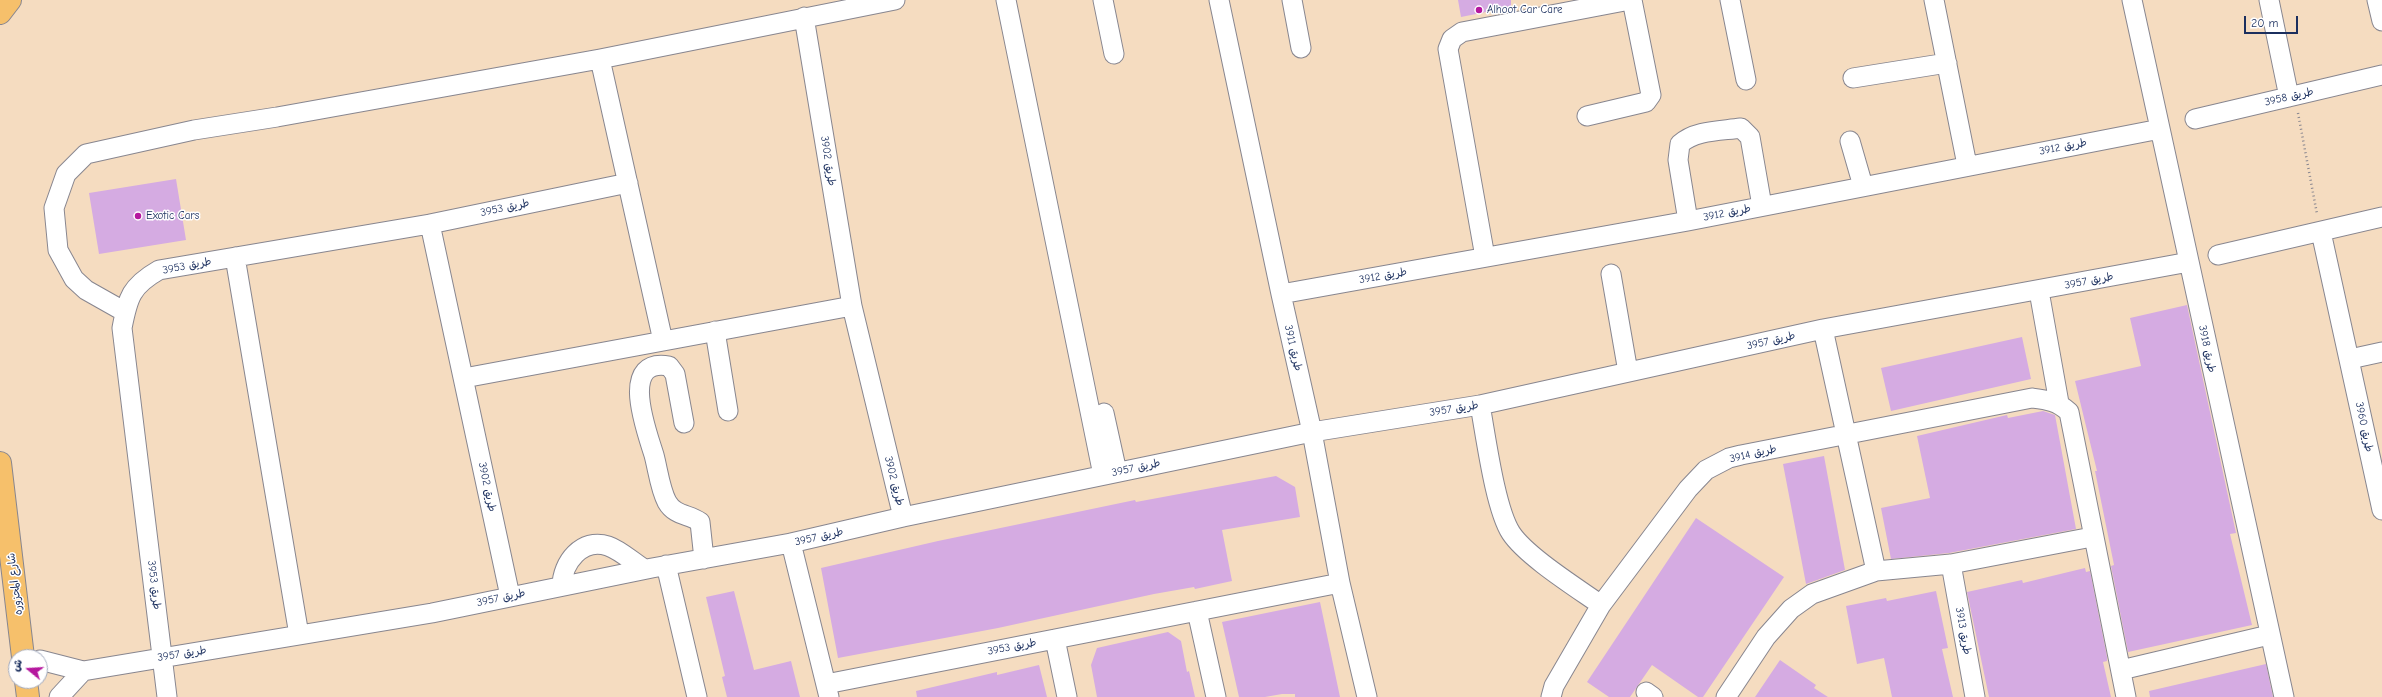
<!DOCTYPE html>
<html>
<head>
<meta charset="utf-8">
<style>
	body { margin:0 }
	#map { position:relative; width:2382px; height:697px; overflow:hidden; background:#f5dcc0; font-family:"Comic Neue","Playpen Sans Arabic",sans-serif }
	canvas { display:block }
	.north { position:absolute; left:8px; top:649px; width:40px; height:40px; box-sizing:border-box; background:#fff; border:1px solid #a4acbf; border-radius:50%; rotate:288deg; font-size:11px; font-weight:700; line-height:16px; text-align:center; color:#1b2f5e }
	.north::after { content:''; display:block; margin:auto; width:14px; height:18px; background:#b5179e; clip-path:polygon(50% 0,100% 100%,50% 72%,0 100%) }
	.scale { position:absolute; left:2244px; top:16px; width:54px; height:18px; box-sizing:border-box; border:2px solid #1b2f5e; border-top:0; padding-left:5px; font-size:12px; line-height:14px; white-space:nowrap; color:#1b2f5e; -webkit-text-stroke:3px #fff; paint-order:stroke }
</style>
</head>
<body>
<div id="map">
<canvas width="2382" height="697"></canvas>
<div class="north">ش</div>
<div class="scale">20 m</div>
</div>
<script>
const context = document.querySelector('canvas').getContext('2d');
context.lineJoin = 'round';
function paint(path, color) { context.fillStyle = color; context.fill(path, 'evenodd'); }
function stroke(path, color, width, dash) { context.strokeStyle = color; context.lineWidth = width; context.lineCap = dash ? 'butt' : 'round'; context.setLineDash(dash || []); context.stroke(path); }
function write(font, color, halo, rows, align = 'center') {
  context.font = font + ' "Comic Neue","Playpen Sans Arabic",sans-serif'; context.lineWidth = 3; context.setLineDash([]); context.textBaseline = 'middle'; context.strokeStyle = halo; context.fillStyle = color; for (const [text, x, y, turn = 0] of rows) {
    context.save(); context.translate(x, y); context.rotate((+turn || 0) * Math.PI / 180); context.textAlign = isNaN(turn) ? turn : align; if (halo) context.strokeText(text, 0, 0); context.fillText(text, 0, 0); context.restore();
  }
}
paint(new Path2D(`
	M1458,0H1511V7L1461,17Z
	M176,179L186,240L99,254L89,193Z
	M2187,305L2236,533L2230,534L2252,625L2128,652L2111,566L2114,565L2095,471H2097L2075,381L2141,366L2130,318Z
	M2022,337L2031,379L1891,411L1881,368Z
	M2043,411L2055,415L2076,529L1949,553L1891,559L1881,508L1930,498L1917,436L2007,415L2008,418Z
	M1824,456L1845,570L1806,584L1783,464Z
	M1276,476L1295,487L1300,517L1222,530L1232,581L1195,589L1194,587L1154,594L998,628L838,658L821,568L938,541L1135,500L1136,502Z
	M1696,518L1784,577L1703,697H1698L1652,665L1630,697H1609L1587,682Z
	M2085,568L2086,572L2090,571L2107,657V661L2103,662L2111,697H1989L1967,592L2022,580L2023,583Z
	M734,591L754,670L791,661L800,697H727L722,677L725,676L706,597Z
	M1936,591L1948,648L1942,649L1953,697H1892L1884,658L1857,664L1846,606L1886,598L1887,601Z
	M1320,602L1340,697H1295V694H1282L1265,697H1239L1222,622Z
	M1168,632L1181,641L1187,672L1189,671L1195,697H1097L1091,665L1097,648Z
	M1780,660L1816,685L1814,688L1828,697H1755Z
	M2266,664L2273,697H2150L2149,691Z
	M1039,665L1047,697H917L916,691L997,672V675Z`), '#d5abe2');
const minor = new Path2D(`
	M1006,0L1103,475
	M1103,0L1114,54
	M1219,0L1281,294L1312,432L1340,583L1367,697
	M1292,0L1301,48
	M1730,0L1746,80
	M1934,0L1967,165
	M2132,0L2284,697
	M2269,0L2289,97
	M2377,0L2382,21
	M804,17L852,306L903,517
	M600,59L663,341
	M1853,78L1947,63
	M1587,116L1646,102L1651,95L1632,0
	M2195,119L2382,75
	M1850,141L1863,186
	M1688,221L1678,160L1680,144C1695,130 1721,131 1741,128L1750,137L1762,206
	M430,224L510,596
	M2321,232L2382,510
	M2218,255L2382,217
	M235,257L299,635
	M1485,257L1448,49L1452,39L1462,32L1630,0
	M1611,274L1628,372
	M2039,291L2059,403
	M1281,294L1688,221L2160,129
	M125,312L86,290L74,279L58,250L54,208L66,174L86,154L194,130L277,117L600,59L895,0
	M1823,329L1876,571
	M715,331L728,411
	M2350,359L2382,352
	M464,378L852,306
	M1480,405C1486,437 1495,508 1511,533C1526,556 1577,588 1601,605
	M1104,413L1117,472
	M684,423L675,374L669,366C618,357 647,432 654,455C658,470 660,489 667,502C675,516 689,514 700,522L704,559
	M791,543L829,697
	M1951,564L1975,697
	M666,565L697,697
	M562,586C562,563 582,537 608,546C620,550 633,562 644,569
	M1197,611L1216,697
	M1055,639L1067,697
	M40,660L83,671L432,613L652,568L791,543L903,517L1312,432L1480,405L1823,329L2189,262
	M2121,670L2269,635
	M826,684L1340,583
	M1646,692L1653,697
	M59,697L83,671
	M167,697L122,328C128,297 131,286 159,270L430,224L628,183
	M1551,697L1554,686L1601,605L1688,489L1706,470L1729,458L1741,455L2032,398C2048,400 2057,401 2069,412L2126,697
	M1726,697L1766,637L1791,609L1812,594L1876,571L1951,564L2092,537`);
const major = new Path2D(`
	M0,13L10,0
	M0,463L23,657
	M26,681L28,697`);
stroke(minor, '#88868f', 21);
stroke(major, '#88868f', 24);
stroke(new Path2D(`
	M2298,113L2317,214`), '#88868f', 2.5, [1, 3]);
stroke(minor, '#fff', 19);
stroke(major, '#f6c06b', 22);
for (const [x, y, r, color] of [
	[1479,10,4,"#b5179e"],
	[138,216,4,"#b5179e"]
]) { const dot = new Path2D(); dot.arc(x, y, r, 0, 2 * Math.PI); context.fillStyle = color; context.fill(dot); stroke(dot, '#fff', 1.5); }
write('11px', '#1b2f5e', '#fff', [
	["Alhoot Car Care",1487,10],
	["Exotic Cars",146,216]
], 'left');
write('11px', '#1b2f5e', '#fff', [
	["طريق 3958",2289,97,-13],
	["طريق 3912",2063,147,-11],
	["طريق 3902",828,161,81],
	["طريق 3953",505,208,-12],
	["طريق 3912",1727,213,-11],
	["طريق 3953",187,266,-11],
	["طريق 3912",1383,276,-10],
	["طريق 3957",2089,281,-11],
	["طريق 3957",1771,341,-13],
	["طريق 3911",1293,348,77],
	["طريق 3918",2207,349,78],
	["طريق 3957",1454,409,-9],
	["طريق 3960",2364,427,78],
	["طريق 3914",1753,454,-13],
	["طريق 3957",1136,468,-12],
	["طريق 3902",894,481,76],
	["طريق 3902",487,487,78],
	["طريق 3957",819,537,-13],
	["شارع المحزوره",15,584,-97],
	["طريق 3953",154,585,83],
	["طريق 3957",501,598,-12],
	["طريق 3913",1963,631,80],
	["طريق 3953",1012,647,-11],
	["طريق 3957",182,654,-9]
]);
</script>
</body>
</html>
